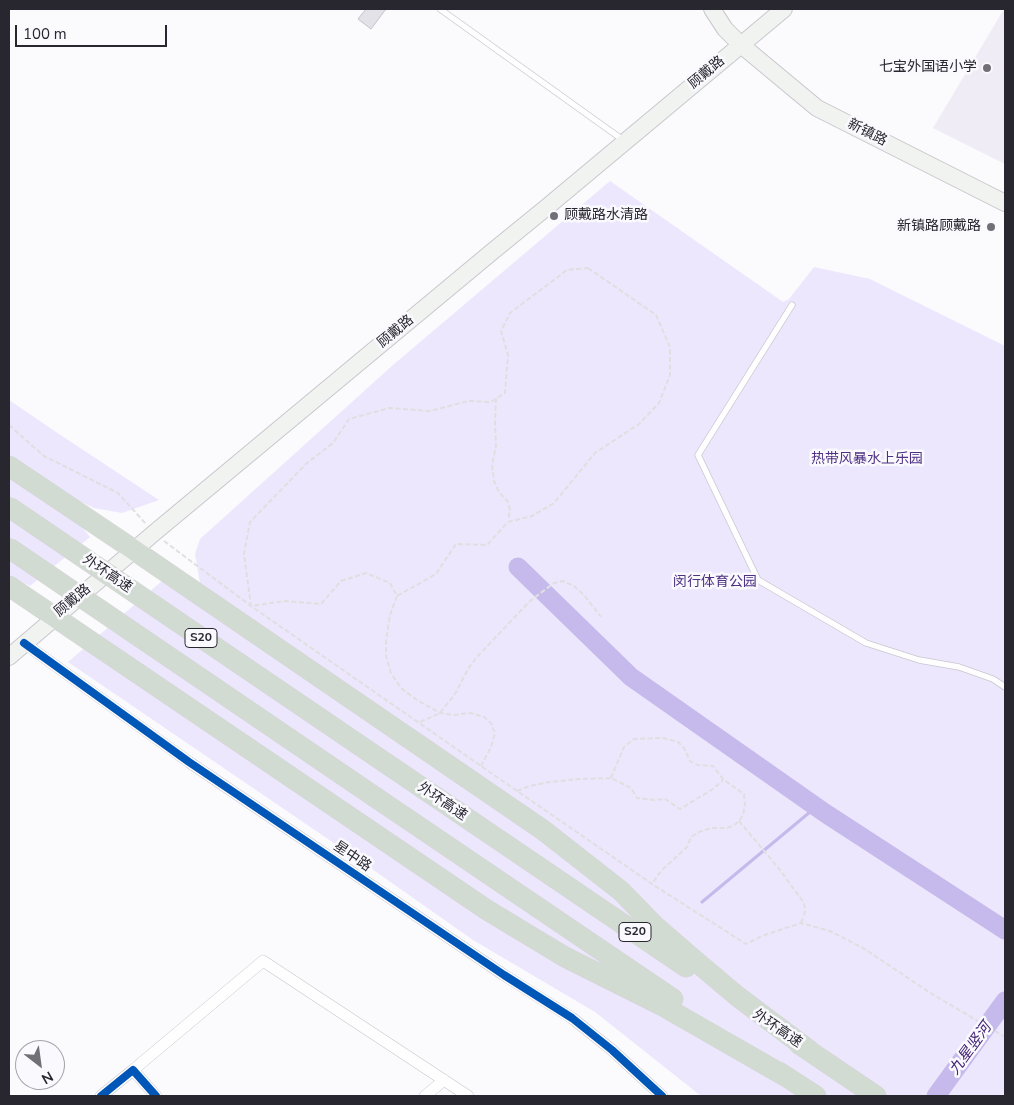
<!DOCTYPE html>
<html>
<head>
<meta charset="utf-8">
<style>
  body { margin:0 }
  #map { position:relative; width:1014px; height:1105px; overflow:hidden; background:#fbfafd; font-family:"Nunito Sans",sans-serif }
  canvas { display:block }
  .frame { position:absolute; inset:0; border:10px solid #28262f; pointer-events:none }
  .north { position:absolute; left:15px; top:1040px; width:50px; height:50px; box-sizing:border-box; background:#faf9fe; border:1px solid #a6a5ab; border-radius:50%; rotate:150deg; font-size:14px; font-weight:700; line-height:20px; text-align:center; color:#28262f }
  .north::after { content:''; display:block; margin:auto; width:18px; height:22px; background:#727077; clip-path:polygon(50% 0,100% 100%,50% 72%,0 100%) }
  .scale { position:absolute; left:15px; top:25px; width:152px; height:22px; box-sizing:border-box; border:2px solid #28262f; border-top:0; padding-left:6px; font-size:15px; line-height:18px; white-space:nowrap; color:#28262f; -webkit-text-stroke:4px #faf9fe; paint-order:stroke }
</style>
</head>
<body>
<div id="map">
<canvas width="1014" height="1105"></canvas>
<div class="frame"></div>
<div class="north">N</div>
<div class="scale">100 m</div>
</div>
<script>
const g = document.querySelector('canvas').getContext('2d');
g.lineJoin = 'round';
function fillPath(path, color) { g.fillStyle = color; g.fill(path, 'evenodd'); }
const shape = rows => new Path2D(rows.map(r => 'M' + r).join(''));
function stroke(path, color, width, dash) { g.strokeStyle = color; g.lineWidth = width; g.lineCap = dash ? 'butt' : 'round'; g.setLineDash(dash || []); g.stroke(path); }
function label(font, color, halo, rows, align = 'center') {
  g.font = font + ' "Nunito Sans","Noto Sans SC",sans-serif'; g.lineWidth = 5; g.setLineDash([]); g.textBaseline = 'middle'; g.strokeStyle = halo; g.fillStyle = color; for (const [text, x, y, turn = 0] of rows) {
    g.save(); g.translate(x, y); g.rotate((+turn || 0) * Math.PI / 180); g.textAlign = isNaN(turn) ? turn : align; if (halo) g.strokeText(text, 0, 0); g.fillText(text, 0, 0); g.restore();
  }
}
const built = shape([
  [1004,9,1005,9,1005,164,933,128]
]);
const green = shape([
  [610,181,783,302,789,299,814,267,870,279,1005,346,1005,1096,701,1096,595,1012,473,940,372,869,68,662,177,568,200,583,195,554,200,539,393,365],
  [9,400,59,434,159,500,122,513,94,508,72,498,9,456],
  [9,478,81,526,90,537,30,586,9,576]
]);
const stream = shape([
  [702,902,816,807]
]);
const river = shape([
  [518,567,631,677,825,813,1005,930],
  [936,1096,1005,1001]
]);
const building = shape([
  [366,9,386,9,371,29,358,19,366,9]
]);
const path = shape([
  [588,268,656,315,670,347,670,375,659,403,639,424,595,453,554,503,532,516,508,522,487,545,456,544,436,574,397,596,390,583,366,573,341,581,321,604,285,601,251,606,244,554,250,522,306,464,333,443,349,419,389,408,430,411,468,401,491,402,505,393,508,355,501,331,510,313,567,270,588,268],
  [496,398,495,423,496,446,492,465,494,481,499,492,508,502,510,510,508,520],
  [9,425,44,456,118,493,146,524],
  [164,541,251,606,481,766,652,884,746,944,762,936,801,923,830,931,863,948,932,994,1005,1037],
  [397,596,390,615,386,641,386,656,391,673,401,688,417,700,440,713,453,715,471,713,484,717,491,723,495,733,491,747,481,766],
  [420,722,440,713,455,694,468,669,476,658,530,601,554,583,563,581,574,586,584,595,601,617],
  [611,778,624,747,634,739,663,738,678,742,684,748,690,761,697,765,713,766,724,780,744,794,745,805,743,815,739,821,733,826,726,828,711,828,699,832,691,837,687,847,661,871,652,884],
  [517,791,530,786,550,782,579,779,611,778,631,788,637,798,655,800,665,799,680,809,713,789,723,780],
  [739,821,780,870,804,903,805,912,801,923]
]);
const lane = shape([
  [440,9,623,140],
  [792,305,698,455,758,580,866,643,919,660,959,667,993,679,1005,687]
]);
const street = shape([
  [24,643,189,762,504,975,572,1018,612,1050,662,1096],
  [133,1070,263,961,468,1096],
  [101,1096,133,1070,156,1096],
  [425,1096,444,1080]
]);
const secondary = shape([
  [712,9,725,29,740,44,817,108,1005,203],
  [9,657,154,533,493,251,547,207,784,9]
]);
const highway = shape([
  [9,466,134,550,543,830,621,891,655,926,692,958,737,996,810,1051],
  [9,586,487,910,565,957,661,1005,790,1079],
  [393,768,686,967],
  [375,797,673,999],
  [799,1044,876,1096],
  [779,1072,816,1096]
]);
const highwayBridge = shape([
  [9,507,393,768],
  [9,548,375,797]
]);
const cycleway = shape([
  [24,643,189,762,504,975,572,1018,612,1050,662,1096],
  [101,1096,133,1070,156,1096]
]);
const markers = [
  [987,68,5,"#727077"],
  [554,216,5,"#727077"],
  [991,227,5,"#727077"]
];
const shields = [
  [201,638,32],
  [635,932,32]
];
const shieldNames = [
  ["S20",201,638],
  ["S20",635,932]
];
const poiNames = [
  ["七宝外国语小学",977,68],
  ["顾戴路水清路",564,216,"left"],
  ["新镇路顾戴路",981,227]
];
const streetNames = [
  ["顾戴路",707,73,-40],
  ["新镇路",867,133,27],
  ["顾戴路",396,332,-40],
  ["外环高速",107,574,34],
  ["顾戴路",73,601,-40],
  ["外环高速",442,802,34],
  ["星中路",352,857,34],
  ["外环高速",777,1029,34]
];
const parkNames = [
  ["热带风暴水上乐园",867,460],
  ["闵行体育公园",715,583]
];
const waterNames = [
  ["九星竖河",971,1049,-54]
];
fillPath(built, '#efecf5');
fillPath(green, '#ede7fe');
stroke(stream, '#c6b9eb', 3);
stroke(river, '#c6b9eb', 19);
fillPath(building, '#e3e2e8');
stroke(building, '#c4c2c9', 1);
stroke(lane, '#c8c7cd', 7);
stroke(street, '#c8c7cd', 12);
stroke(secondary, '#c8c7cd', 18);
stroke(highway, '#d7d6d9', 21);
stroke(path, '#dfdfdf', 2, [5, 2.5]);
stroke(lane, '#fefeff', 5.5);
stroke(street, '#fefeff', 11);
stroke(secondary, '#f1f3f1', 16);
stroke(highway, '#d1dbd2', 20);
stroke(highwayBridge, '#d7d6d9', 21, []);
stroke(highwayBridge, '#d1dbd2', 20);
stroke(cycleway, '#0057b8', 8);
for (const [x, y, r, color] of markers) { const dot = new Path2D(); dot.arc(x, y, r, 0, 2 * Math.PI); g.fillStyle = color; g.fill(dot); stroke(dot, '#faf9fe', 2); }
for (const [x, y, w] of shields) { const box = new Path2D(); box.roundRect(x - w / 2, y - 9.5, w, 19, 4); g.fillStyle = '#faf9fe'; g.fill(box); stroke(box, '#28262f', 1); }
label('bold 12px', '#28262f', null, shieldNames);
label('14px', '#28262f', '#faf9fe', poiNames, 'right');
label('14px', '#28262f', '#faf9fe', streetNames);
label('14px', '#4f3283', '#faf9fe', parkNames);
label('italic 15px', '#412373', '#faf9fe', waterNames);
</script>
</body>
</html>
